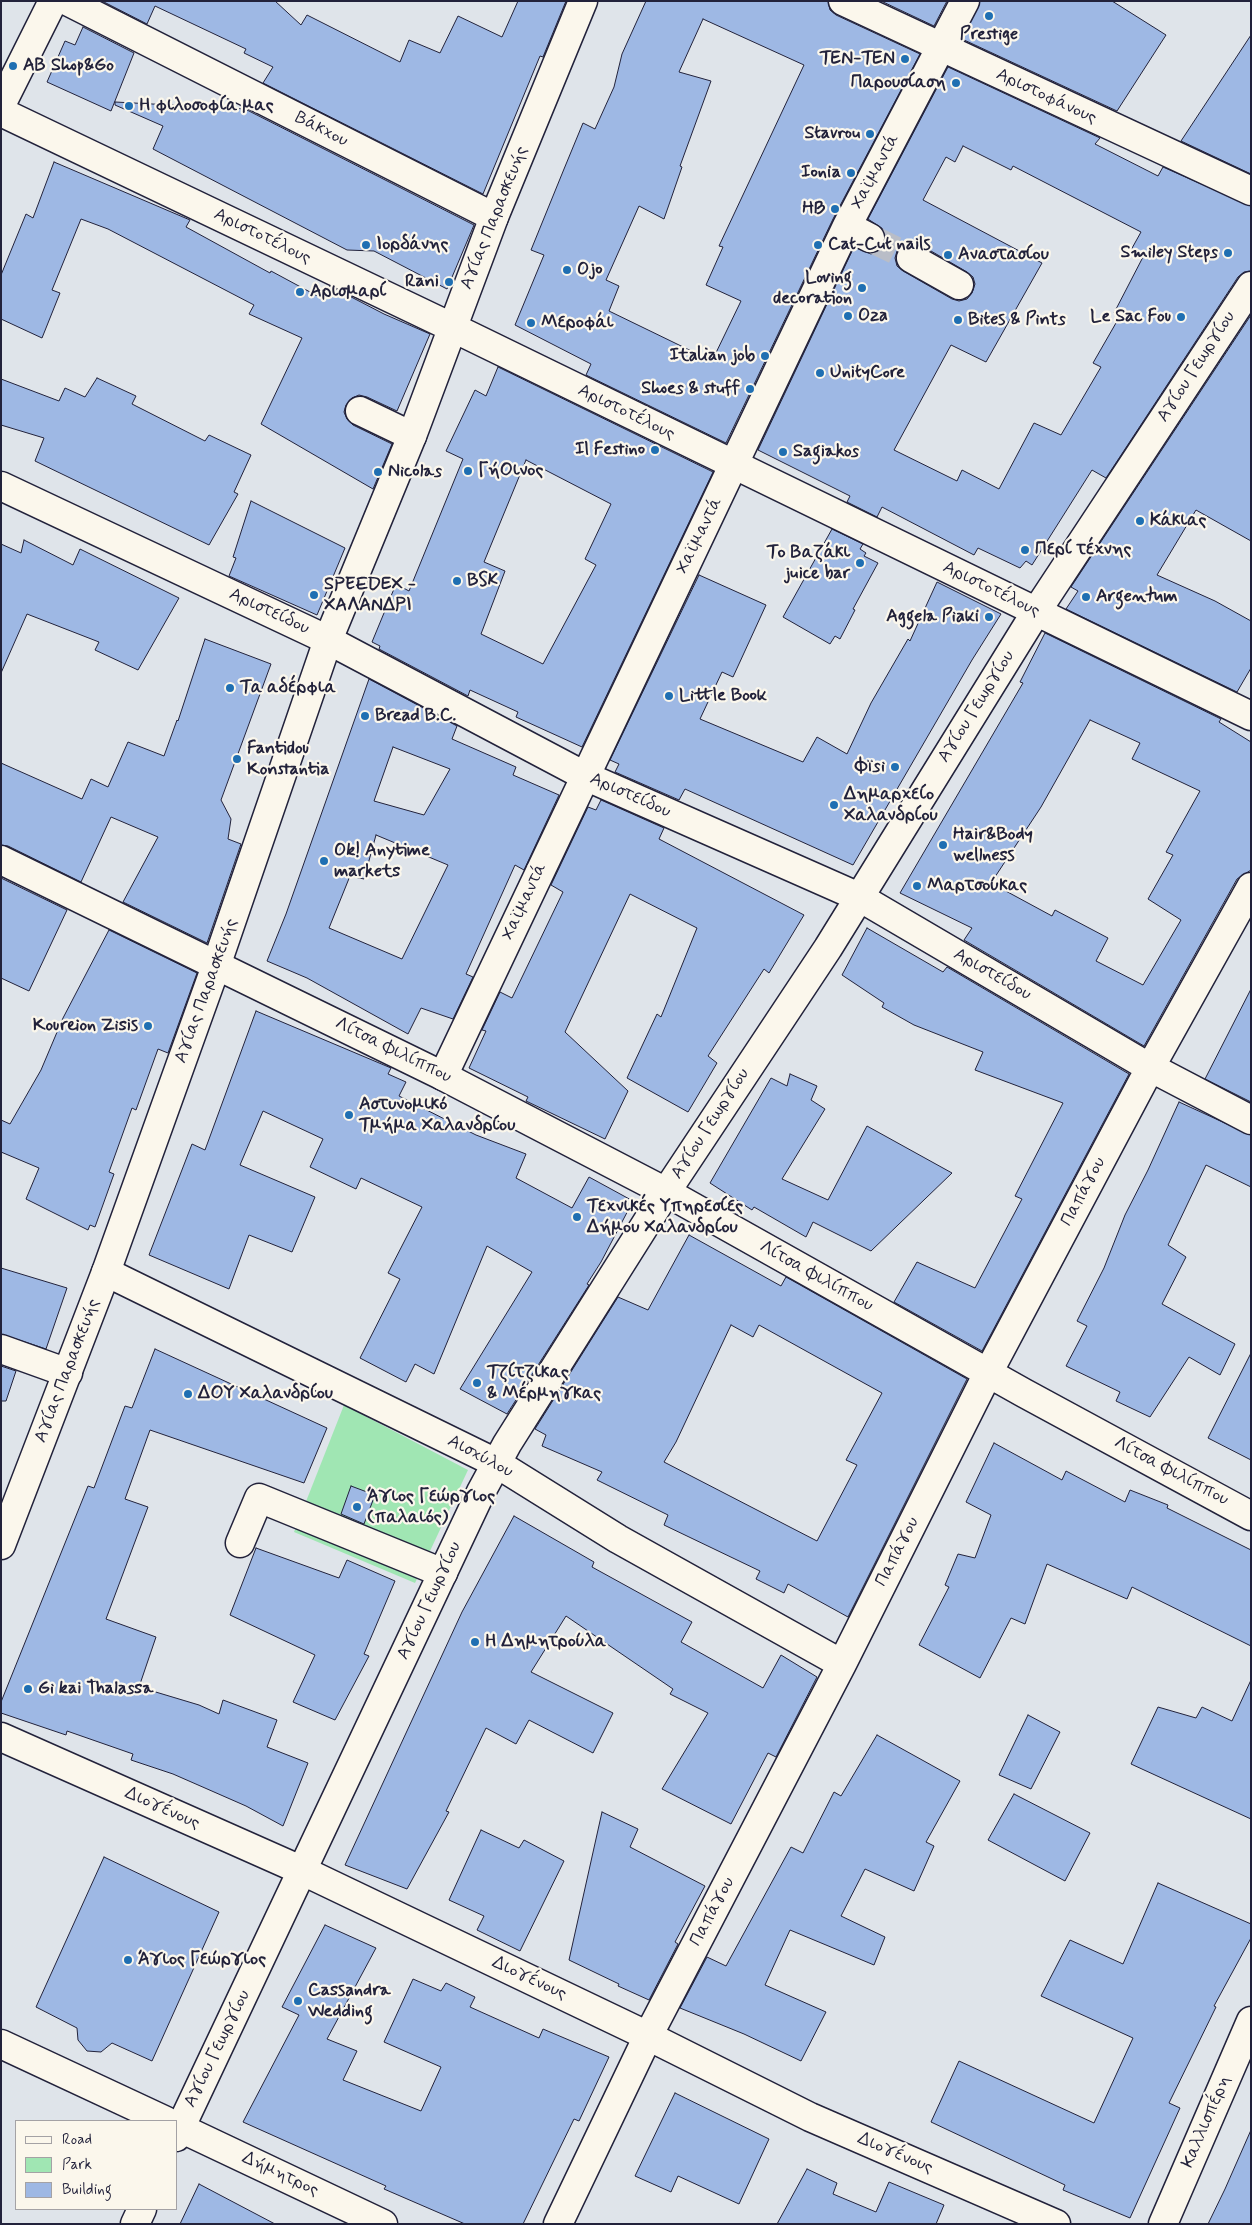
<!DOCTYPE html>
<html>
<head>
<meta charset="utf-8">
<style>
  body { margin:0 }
  #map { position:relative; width:1252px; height:2225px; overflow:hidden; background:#dfe4ea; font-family:Mynerve,sans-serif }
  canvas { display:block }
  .frame { position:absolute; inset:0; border:2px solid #22223b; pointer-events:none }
  .legend { position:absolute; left:15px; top:2120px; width:162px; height:90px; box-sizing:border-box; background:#fbf7ec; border:1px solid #a4a2a5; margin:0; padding:6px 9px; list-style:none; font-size:15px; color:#22223b }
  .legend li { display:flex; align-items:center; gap:10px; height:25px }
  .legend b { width:25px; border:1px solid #a4a2a5 }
</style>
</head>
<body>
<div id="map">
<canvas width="1252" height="2225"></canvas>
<div class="frame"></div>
<ul class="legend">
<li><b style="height:6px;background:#fbf7ec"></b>Road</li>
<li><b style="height:14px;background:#a0e6b3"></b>Park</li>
<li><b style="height:14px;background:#9eb8e4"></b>Building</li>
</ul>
</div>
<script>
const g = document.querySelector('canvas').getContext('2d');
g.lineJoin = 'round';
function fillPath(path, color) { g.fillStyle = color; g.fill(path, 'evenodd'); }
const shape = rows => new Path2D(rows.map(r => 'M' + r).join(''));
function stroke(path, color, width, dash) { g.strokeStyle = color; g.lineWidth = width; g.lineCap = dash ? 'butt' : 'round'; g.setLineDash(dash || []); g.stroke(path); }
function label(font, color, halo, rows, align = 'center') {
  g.font = font + ' Mynerve,sans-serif'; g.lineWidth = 4.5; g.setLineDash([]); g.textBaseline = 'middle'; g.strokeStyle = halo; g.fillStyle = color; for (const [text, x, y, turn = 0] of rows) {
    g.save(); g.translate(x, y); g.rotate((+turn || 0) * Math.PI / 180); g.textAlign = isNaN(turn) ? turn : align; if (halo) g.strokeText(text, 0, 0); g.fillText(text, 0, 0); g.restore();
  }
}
const green = shape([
  [344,1405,468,1470,415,1583,294,1532]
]);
const building = shape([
  [102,1,275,1,301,25,307,15,400,62,409,40,440,53,458,16,502,37,518,1,566,1,543,57,540,56,483,194,263,83,273,67,244,53,246,49,155,6,147,24,102,1],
  [646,1,828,1,830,10,836,15,920,54,833,219,726,443,586,375,591,364,515,325,544,255,531,250,564,169,583,123,595,129,614,87,622,54,646,1],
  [703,19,804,65,719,246,723,247,706,285,741,301,712,361,609,311,619,286,606,280,639,206,664,219,682,167,680,166,711,81,679,72,703,19],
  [881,1,947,1,934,26,881,1],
  [980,1,1112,1,1166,35,1117,111,962,39,980,1],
  [83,27,134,53,111,111,47,82,65,41,75,45,83,27],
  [1251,35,1251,174,1181,141,1251,35],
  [948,67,1100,138,1095,144,1158,176,1163,167,1251,206,1251,271,1244,272,1238,277,1106,478,1092,470,1032,565,1026,561,1020,568,978,548,974,555,882,507,877,517,847,502,850,496,758,450,854,247,871,254,879,251,884,245,886,237,883,229,868,219,948,67],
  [963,146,1011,170,1013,166,1141,232,1131,250,1143,257,1114,313,1120,316,1093,363,1101,367,1061,435,1034,423,999,489,962,470,957,481,894,450,951,345,986,362,1042,263,923,200,946,157,955,162,963,146],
  [911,242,919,244,967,272,973,277,975,284,972,293,967,299,959,301,952,299,903,271,897,266,895,258,897,251,903,244,911,242],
  [115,102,245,109,474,225,447,289,374,251,347,250,153,149,163,126,115,105,115,102],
  [54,162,190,220,186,227,270,273,271,271,323,299,330,286,384,314,430,334,397,411,367,397,359,395,352,398,346,405,344,412,347,419,353,425,392,444,373,489,261,424,302,338,249,314,254,305,108,229,81,219,52,290,60,293,42,338,1,319,1,275,26,214,33,218,54,162],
  [1251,315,1251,541,1196,510,1157,575,1215,601,1251,621,1251,668,1237,692,1066,609,1078,591,1071,587,1251,315],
  [498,367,713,472,582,747,516,717,518,712,470,690,468,696,379,649,380,646,372,642,396,584,409,591,463,459,446,451,475,390,486,396,498,367],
  [526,460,611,504,585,559,596,565,543,664,481,634,505,571,484,562,526,460],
  [97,378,136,396,132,404,205,441,209,435,251,455,234,492,238,494,209,545,35,461,44,438,1,425,1,379,59,401,65,388,85,397,97,378],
  [251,501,345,548,317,615,229,576,236,558,233,557,251,501],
  [832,529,863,544,860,549,866,553,864,556,878,563,853,609,855,610,840,639,835,636,830,644,783,617,832,529],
  [24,540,73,565,80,549,179,598,138,670,95,650,99,642,27,614,1,673,1,544,21,553,24,540],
  [699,575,766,605,733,677,722,672,700,719,803,762,817,737,847,754,871,703,908,639,910,641,937,582,1001,614,972,660,853,865,685,789,679,800,615,772,619,764,610,760,699,575],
  [1045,633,1221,719,1219,722,1251,742,1251,870,1237,879,1144,1046,964,940,972,928,900,893,1023,683,1020,682,1045,633],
  [1090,720,1140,743,1132,759,1200,791,1166,852,1173,855,1148,899,1181,920,1143,985,1096,961,1108,938,1055,910,1052,916,991,883,1041,807,1090,720],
  [205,639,271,664,221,800,231,819,228,839,241,844,207,943,123,902,158,837,111,817,81,882,8,846,1,845,1,763,82,799,91,779,108,787,128,742,164,756,177,720,178,721,205,639],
  [369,679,457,726,452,739,516,767,513,775,559,795,524,870,515,865,466,974,473,977,453,1019,421,1008,408,1034,307,978,267,961,286,914,369,679],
  [393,747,450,769,424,815,374,801,393,747],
  [376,835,448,865,402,959,329,928,350,876,364,879,376,835],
  [601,800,664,828,659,839,804,915,769,973,764,969,708,1056,717,1063,688,1112,627,1078,657,1014,661,1017,697,928,630,894,565,1032,628,1091,605,1139,526,1101,528,1097,469,1068,486,1031,482,1030,500,992,512,998,563,892,551,885,588,807,596,810,601,800],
  [1,878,67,910,29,991,1,978,1,878],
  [867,928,943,972,947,967,1129,1074,982,1351,894,1302,917,1262,975,1288,1022,1199,1015,1196,1063,1103,975,1070,983,1052,914,1025,882,1007,884,1003,842,975,867,928],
  [109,930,197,973,168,1053,158,1049,136,1110,132,1108,109,1172,114,1174,95,1227,90,1225,88,1230,26,1199,39,1168,1,1152,1,1120,10,1124,41,1070,63,1018,109,930],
  [1251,989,1251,1102,1205,1079,1251,989],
  [256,1011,391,1068,388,1074,406,1082,399,1096,476,1135,526,1154,516,1178,572,1208,589,1177,633,1201,601,1262,587,1284,589,1285,507,1414,460,1389,532,1272,487,1246,434,1374,415,1364,406,1382,360,1358,400,1279,388,1273,422,1207,361,1178,356,1189,310,1167,323,1139,263,1111,240,1165,315,1197,292,1252,249,1235,229,1289,149,1255,192,1144,205,1150,256,1011],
  [790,1074,817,1086,811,1100,825,1109,782,1179,828,1200,867,1126,952,1173,871,1251,813,1222,806,1237,754,1207,752,1210,710,1183,771,1078,787,1086,790,1074],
  [1179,1102,1251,1135,1251,1187,1206,1165,1168,1245,1186,1257,1162,1304,1235,1344,1220,1375,1189,1357,1150,1417,1116,1401,1120,1392,1066,1366,1087,1326,1077,1321,1104,1268,1125,1215,1148,1170,1179,1102],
  [689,1235,781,1286,786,1277,967,1379,848,1617,788,1584,784,1593,756,1579,760,1571,664,1525,668,1515,597,1480,602,1472,542,1446,546,1435,535,1429,618,1297,648,1310,689,1235],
  [731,1325,753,1337,759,1325,882,1393,846,1460,857,1465,817,1541,664,1462,676,1442,731,1325],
  [1,1268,67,1288,46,1349,1,1334,1,1268],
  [155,1349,327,1428,304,1483,150,1430,125,1499,148,1507,106,1619,156,1637,139,1687,199,1705,219,1714,223,1700,277,1720,267,1747,308,1763,283,1826,246,1806,173,1774,131,1760,133,1754,67,1731,66,1735,1,1713,1,1702,88,1486,94,1488,125,1406,132,1408,155,1349],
  [1251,1353,1251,1460,1208,1438,1251,1353],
  [1,1366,16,1371,6,1401,1,1401,1,1366],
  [994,1443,1062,1480,1066,1471,1125,1502,1130,1490,1168,1505,1167,1508,1251,1550,1251,1646,1132,1587,1127,1599,1047,1564,1025,1624,1011,1618,980,1678,919,1645,949,1587,945,1585,958,1554,975,1558,991,1515,966,1502,994,1443],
  [351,1486,375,1495,364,1524,341,1514,351,1486],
  [514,1516,594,1562,592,1567,692,1622,681,1642,763,1688,781,1655,817,1677,776,1757,768,1753,731,1824,662,1789,708,1713,670,1694,673,1689,566,1616,531,1672,613,1713,593,1753,529,1720,516,1744,486,1728,446,1811,449,1812,407,1889,345,1865,462,1612,514,1516],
  [256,1548,339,1578,347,1560,395,1581,364,1654,369,1656,335,1720,293,1702,315,1655,230,1615,256,1548],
  [1251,1680,1251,1819,1131,1764,1158,1707,1196,1718,1202,1707,1232,1721,1251,1680],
  [1028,1715,1060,1732,1031,1789,999,1775,1028,1715],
  [877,1735,960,1781,926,1842,934,1846,914,1891,865,1869,841,1916,885,1937,874,1965,790,1930,765,1985,826,2012,801,2061,744,2034,680,2008,707,1957,726,1966,791,1847,803,1853,834,1792,841,1796,877,1735],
  [1014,1794,1090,1833,1065,1881,988,1840,1014,1794],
  [602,1812,638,1829,630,1847,705,1886,675,1942,678,1944,649,2000,618,1986,619,1984,569,1960,602,1812],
  [481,1830,519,1848,524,1840,564,1861,520,1951,477,1930,484,1916,449,1900,481,1830],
  [104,1857,219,1912,152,2061,112,2043,101,2052,87,2051,78,2040,77,2028,36,2007,104,1857],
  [1158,1883,1251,1924,1251,1938,1214,2006,1216,2007,1169,2103,1180,2108,1130,2218,1063,2190,1065,2185,931,2122,959,2061,1094,2123,1133,2038,1041,1996,1070,1940,1123,1964,1158,1883],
  [325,1925,376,1948,327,2039,357,2051,343,2080,421,2111,441,2067,384,2042,413,1979,441,1991,446,1983,475,1997,470,2007,539,2038,543,2029,609,2057,579,2121,574,2119,523,2224,465,2224,384,2189,386,2186,243,2122,299,2015,282,2007,325,1925],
  [675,2093,769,2139,739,2204,678,2176,671,2192,635,2176,675,2093],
  [1251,2130,1251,2224,1208,2224,1225,2189,1251,2130],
  [807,2169,837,2183,833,2194,876,2212,889,2182,944,2205,936,2224,777,2224,807,2169],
  [199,2184,275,2224,180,2224,199,2184]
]);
const pedestrianTunnel = shape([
  [870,238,911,258]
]);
const pedestrian = shape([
  [847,226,870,238],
  [911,258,959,285],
  [443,1076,847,226,965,1],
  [1,1737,303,1871]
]);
const minor = shape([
  [67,1,494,217],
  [843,1,1251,191],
  [1,105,53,1],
  [360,411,412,436],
  [1,486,328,640,585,776,859,897,1142,1063,1251,1120],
  [1,860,443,1076,666,1192,1024,1393,1251,1516],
  [106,1272,496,1463,618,1539,842,1664],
  [1,1349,68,1373],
  [240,1543,259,1498,443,1573],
  [303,1871,648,2036,810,2117,1056,2224],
  [1,2044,166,2121],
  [176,2126,383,2224],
  [558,2224,648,2036,842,1664,988,1373,1150,1068,1251,887],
  [1163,2224,1251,2021]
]);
const tertiary = shape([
  [1,112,468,335,1251,716],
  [1,1545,106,1272,216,966,328,640,412,436,494,217,583,1],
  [176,2137,481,1492,507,1444,666,1192,828,948,1036,612,1251,286],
  [135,2224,142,2209]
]);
const markers = [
  [989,16,5,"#1f6fb2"],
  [905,59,5,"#1f6fb2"],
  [13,66,5,"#1f6fb2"],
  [956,83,5,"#1f6fb2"],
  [129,106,5,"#1f6fb2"],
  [870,134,5,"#1f6fb2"],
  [851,173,5,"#1f6fb2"],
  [835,209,5,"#1f6fb2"],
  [366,245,5,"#1f6fb2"],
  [818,245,5,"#1f6fb2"],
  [1228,253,5,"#1f6fb2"],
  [948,255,5,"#1f6fb2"],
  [567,270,5,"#1f6fb2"],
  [449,282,5,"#1f6fb2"],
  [862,288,5,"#1f6fb2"],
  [300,292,5,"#1f6fb2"],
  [848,316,5,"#1f6fb2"],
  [1181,317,5,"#1f6fb2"],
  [958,320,5,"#1f6fb2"],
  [531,323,5,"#1f6fb2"],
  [765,356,5,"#1f6fb2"],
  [820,373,5,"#1f6fb2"],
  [750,389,5,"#1f6fb2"],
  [655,450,5,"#1f6fb2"],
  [783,452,5,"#1f6fb2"],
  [468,471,5,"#1f6fb2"],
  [378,472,5,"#1f6fb2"],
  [1140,521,5,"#1f6fb2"],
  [1025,550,5,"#1f6fb2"],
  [860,563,5,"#1f6fb2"],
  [457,581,5,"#1f6fb2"],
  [314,595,5,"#1f6fb2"],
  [1086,597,5,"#1f6fb2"],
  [989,617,5,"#1f6fb2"],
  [230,688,5,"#1f6fb2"],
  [669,696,5,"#1f6fb2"],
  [365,716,5,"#1f6fb2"],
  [237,759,5,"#1f6fb2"],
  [895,767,5,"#1f6fb2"],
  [834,805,5,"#1f6fb2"],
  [943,845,5,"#1f6fb2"],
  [324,861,5,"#1f6fb2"],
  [917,886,5,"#1f6fb2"],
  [148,1026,5,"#1f6fb2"],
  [349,1115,5,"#1f6fb2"],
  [577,1217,5,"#1f6fb2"],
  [477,1383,5,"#1f6fb2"],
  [188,1394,5,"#1f6fb2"],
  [357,1507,5,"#1f6fb2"],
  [475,1642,5,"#1f6fb2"],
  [28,1689,5,"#1f6fb2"],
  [128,1960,5,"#1f6fb2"],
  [298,2001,5,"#1f6fb2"]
];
const poiNames = [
  ["Prestige",989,35,"center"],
  ["ΤΕΝ-ΤΕΝ",895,59,"right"],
  ["ΑΒ Shop&Go",23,66],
  ["Παρουσίαση",946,83,"right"],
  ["Η φιλοσοφία μας",139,106],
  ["Stavrou",860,134,"right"],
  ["Ionia",841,173,"right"],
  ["HB",825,209,"right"],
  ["Ιορδάνης",376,245],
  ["Cat-Cut nails",828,245],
  ["Smiley Steps",1218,253,"right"],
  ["Αναστασίου",958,255],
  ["Ojo",577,270],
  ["Loving",852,278,"right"],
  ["decoration",852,299,"right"],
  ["Rani",439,282,"right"],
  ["Αρισμαρί",310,292],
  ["Oza",858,316],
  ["Le Sac Fou",1171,317,"right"],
  ["Bites & Pints",968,320],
  ["Μεροφάι",541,323],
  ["Italian job",755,356,"right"],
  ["UnityCore",830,373],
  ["Shoes & stuff",740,389,"right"],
  ["Il Festino",645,450,"right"],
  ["Sagiakos",793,452],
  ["ΓήΟινος",478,471],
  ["Nicolas",388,472],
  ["Κάκιας",1150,521],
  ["Περί τέχνης",1035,550],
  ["Το Βαζάκι",850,553,"right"],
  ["juice bar",850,574,"right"],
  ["BSK",467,581],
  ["SPEEDEX -",324,585],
  ["ΧΑΛΑΝΔΡΙ",324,606],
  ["Argentum",1096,597],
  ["Aggela Piaki",979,617,"right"],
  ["Τα αδέρφια",240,688],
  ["Little Book",679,696],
  ["Bread B.C.",375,716],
  ["Fantidou",247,749],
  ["Konstantia",247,770],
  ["Φïsi",885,767,"right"],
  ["Δημαρχείο",844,795],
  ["Χαλανδρίου",844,816],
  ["Hair&Body",953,835],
  ["wellness",953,856],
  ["Ok! Anytime",334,851],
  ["markets",334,872],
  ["Μαρτσούκας",927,886],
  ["Koureion Zisis",138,1026,"right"],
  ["Αστυνομικό",359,1105],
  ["Τμήμα Χαλανδρίου",359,1126],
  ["Τεχνικές Υπηρεσίες",587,1207],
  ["Δήμου Χαλανδρίου",587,1228],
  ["Τζίτζικας",487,1373],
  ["& Μέρμηγκας",487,1394],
  ["ΔΟΥ Χαλανδρίου",198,1394],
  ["Άγιος Γεώργιος",367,1497],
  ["(παλαιός)",367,1518],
  ["Η Δημητρούλα",485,1642],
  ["Gi kai Thalassa",38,1689],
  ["Άγιος Γεώργιος",138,1960],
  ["Cassandra",308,1991],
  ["Wedding",308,2012]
];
const streetNames = [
  ["Αριστοφάνους",1046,97,25],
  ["Βάκχου",321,130,27],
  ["Χαϊμαντά",876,172,-62],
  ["Αγίας Παρασκευής",495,218,-68],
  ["Αριστοτέλους",262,237,26],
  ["Αγίου Γεωργίου",1197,367,-57],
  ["Αριστοτέλους",626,413,26],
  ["Χαϊμαντά",700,536,-64],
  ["Αριστοτέλους",991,590,26],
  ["Αριστείδου",269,612,25],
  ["Αγίου Γεωργίου",977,707,-58],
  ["Αριστείδου",630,796,24],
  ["Χαϊμαντά",525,902,-65],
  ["Αριστείδου",992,975,30],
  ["Αγίας Παρασκευής",207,991,-70],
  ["Λίτσα Φιλίππου",393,1051,26],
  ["Αγίου Γεωργίου",711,1124,-57],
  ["Παπάγου",1084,1192,-62],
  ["Λίτσα Φιλίππου",816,1277,29],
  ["Αγίας Παρασκευής",68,1371,-69],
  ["Αισχύλου",480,1457,28],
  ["Λίτσα Φιλίππου",1171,1472,28],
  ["Παπάγου",898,1552,-63],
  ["Αγίου Γεωργίου",430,1601,-65],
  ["Διογένους",162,1809,24],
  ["Παπάγου",713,1912,-62],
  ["Διογένους",529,1979,25],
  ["Αγίου Γεωργίου",218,2049,-64],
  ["Καλλισπέρη",1207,2122,-67],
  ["Διογένους",895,2154,23],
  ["Δήμητρος",280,2175,25]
];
fillPath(green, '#a0e6b3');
fillPath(building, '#9eb8e4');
stroke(building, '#22223b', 1);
stroke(pedestrianTunnel, '#b9bdc7', 28, [28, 14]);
stroke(pedestrian, '#22223b', 31);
stroke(minor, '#22223b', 31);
stroke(tertiary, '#22223b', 31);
stroke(pedestrian, '#fbf7ec', 28);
stroke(minor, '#fbf7ec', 28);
stroke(tertiary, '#fbf7ec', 28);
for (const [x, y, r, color] of markers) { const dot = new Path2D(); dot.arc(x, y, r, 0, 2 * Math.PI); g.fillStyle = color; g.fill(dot); stroke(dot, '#fbf7ec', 2); }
label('bold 18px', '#22223b', '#fbf7ec', poiNames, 'left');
label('18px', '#22223b', '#fbf7ec', streetNames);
</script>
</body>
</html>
